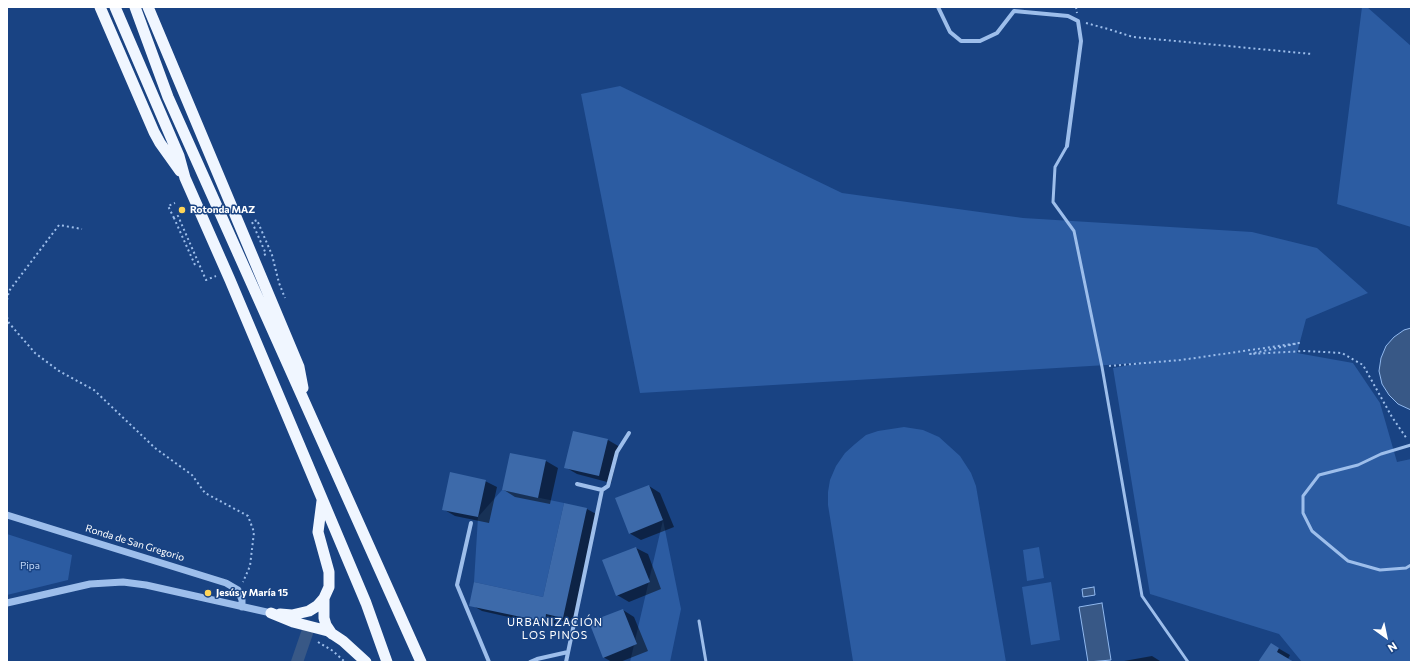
<!DOCTYPE html>
<html>
<head>
<meta charset="utf-8">
<style>
  body { margin:0 }
  #map { position:relative; width:1418px; height:669px; overflow:hidden; background:#194383; font-family:Commissioner,sans-serif }
  canvas { display:block }
  .frame { position:absolute; inset:0; border:8px solid #fff; pointer-events:none }
  .north { position:absolute; left:1366px; top:617px; width:40px; height:40px; -webkit-text-stroke:3px #194383; paint-order:stroke; rotate:147deg; font-size:11px; font-weight:700; line-height:16px; text-align:center; color:#fff }
  .north::after { content:''; display:block; margin:auto; width:14px; height:18px; background:#fff; clip-path:polygon(50% 0,100% 100%,50% 72%,0 100%) }
</style>
</head>
<body>
<div id="map">
<canvas width="1418" height="669"></canvas>
<div class="frame"></div>
<div class="north">N</div>
</div>
<script>
const g = document.querySelector('canvas').getContext('2d');
g.lineJoin = 'round';
function fillPath(path, color) { g.fillStyle = color; g.fill(path, 'evenodd'); }
const shape = rows => new Path2D(rows.map(r => 'M' + r).join(''));
function stroke(path, color, width, dash) { g.strokeStyle = color; g.lineWidth = width; g.lineCap = dash ? 'butt' : 'round'; g.setLineDash(dash || []); g.stroke(path); }
function label(font, color, halo, rows, align = 'center') {
  g.font = font + ' Commissioner,sans-serif'; g.lineWidth = 3; g.setLineDash([]); g.textBaseline = 'middle'; g.strokeStyle = halo; g.fillStyle = color; for (const [text, x, y, turn = 0] of rows) {
    g.save(); g.translate(x, y); g.rotate((+turn || 0) * Math.PI / 180); g.textAlign = isNaN(turn) ? turn : align; if (halo) g.strokeText(text, 0, 0); g.fillText(text, 0, 0); g.restore();
  }
}
const green = shape([
  [1362,7,1367,7,1411,46,1411,227,1337,204],
  [620,86,842,193,1023,218,1252,232,1317,248,1368,293,1306,319,1297,353,1353,363,1380,403,1397,462,1411,459,1411,662,1302,662,1279,634,1150,594,1113,368,1140,363,640,393,581,94],
  [904,427,923,430,939,437,960,456,971,473,976,486,1006,662,853,661,828,505,828,492,830,480,836,466,845,453,855,444,866,435,878,431],
  [502,490,564,503,543,597,474,582,478,517],
  [663,520,681,609,670,662,630,662],
  [7,534,72,555,68,580,7,595],
  [1039,547,1044,578,1027,581,1023,550],
  [1051,582,1060,640,1031,645,1022,587]
]);
const water = shape([
  [1411,328,1411,410,1398,404,1389,395,1382,384,1379,371,1381,358,1386,346,1394,337,1404,330,1411,328],
  [1094,587,1095,595,1083,597,1082,589,1094,587],
  [1102,603,1111,660,1088,662,1079,607,1102,603]
]);
const shadow = shape([
  [574,432,608,440,620,447,611,483,577,474,565,467],
  [546,461,558,468,550,504,515,497,504,490],
  [485,481,497,487,489,523,455,516,443,509],
  [649,486,660,493,674,527,641,540,629,533],
  [587,509,598,515,574,624,558,620,557,628,482,611,470,604,544,598],
  [636,548,648,554,661,589,629,602,617,595],
  [623,610,634,617,648,651,620,662,612,662,603,657],
  [1271,644,1290,655,1288,659,1293,662,1260,662],
  [1152,656,1160,661,1161,662,1125,662,1124,661]
]);
const canal = shape([
  [297,662,307,633]
]);
const building = shape([
  [573,431,608,439,599,476,564,468],
  [510,453,546,460,538,498,502,490],
  [450,472,486,480,478,517,442,510],
  [649,485,663,520,629,534,615,498],
  [564,503,587,508,563,618,546,614,545,622,469,606,474,582,543,597],
  [636,547,650,582,616,596,602,560],
  [623,609,637,644,603,658,589,622],
  [1271,643,1279,648,1277,652,1294,662,1258,662]
]);
const path = shape([
  [1076,7,1077,13],
  [1086,23,1108,29,1133,37,1312,54],
  [174,218,168,206,175,203],
  [264,255,266,254,252,222,257,220,272,255,279,283,285,298],
  [195,265,174,218,178,216,206,280,216,276],
  [7,300,9,291,59,225,82,229],
  [7,317,9,323,35,353,59,371,94,390,155,448,192,475,205,493,248,516,254,532,250,566,243,582],
  [1109,366,1181,360,1299,343,1250,354,1305,351,1342,353,1363,365,1392,417,1407,439],
  [318,642,333,651,345,662]
]);
const service = shape([
  [1067,146,1055,167,1053,202,1074,231,1102,367,1142,596,1188,662],
  [1411,445,1381,454,1358,465,1319,475,1303,496,1303,513,1312,531,1348,561,1380,570,1406,568,1411,565],
  [699,621,706,662]
]);
const minor = shape([
  [938,7,950,32,961,41,980,41,997,33,1014,11,1068,16,1078,21,1081,41,1067,146],
  [602,490,608,486,617,452,629,433],
  [471,523,457,585,489,662],
  [530,662,537,659,568,652],
  [566,662,602,490,577,484]
]);
const tertiary = shape([
  [7,515,226,583,238,590,242,600,242,607],
  [7,603,90,584,123,582,146,585,271,613]
]);
const trunk = shape([
  [100,7,154,132,160,143,180,171],
  [115,7,179,156,185,178,230,280,366,603,387,662],
  [135,7,168,97,421,662],
  [148,7,299,367,303,388],
  [322,501,318,532,329,572,329,587,324,598,324,618,326,625,332,634],
  [271,613,293,622,328,631,343,641,366,662],
  [280,614,292,615,309,611,317,606,324,598]
]);
const markers = [
  [182,210,4,"#ffd558"],
  [208,593,4,"#ffd558"]
];
const poiNames = [
  ["Rotonda MAZ",190,210],
  ["Jesús y María 15",216,593]
];
const streetNames = [
  ["Ronda de San Gregorio",135,543,17]
];
const parkNames = [
  ["Pipa",30,566]
];
const neighbourhoodNames = [
  ["URBANIZACIÓN",555,622],
  ["LOS PINOS",555,635]
];
fillPath(green, '#2c5ca2');
fillPath(water, '#385886');
stroke(water, '#90b8ee', 1);
fillPath(shadow, '#0007');
stroke(canal, '#385886', 12);
fillPath(building, '#3d6aaa');
stroke(path, '#9dbeeb', 2, [2, 3]);
stroke(service, '#9dbeeb', 3);
stroke(minor, '#9dbeeb', 4);
stroke(tertiary, '#9dbeeb', 7);
stroke(trunk, '#f0f6ff', 11);
for (const [x, y, r, color] of markers) { const dot = new Path2D(); dot.arc(x, y, r, 0, 2 * Math.PI); g.fillStyle = color; g.fill(dot); stroke(dot, '#194383', 1.5); }
label('bold 10px', '#fff', '#194383', poiNames, 'left');
label('10px', '#fff', '#194383', streetNames);
label('10px', '#c2d9f9', '#194383', parkNames);
g.letterSpacing = '1px';
label('11px', '#fff', '#194383', neighbourhoodNames);
g.letterSpacing = '0px';
</script>
</body>
</html>
